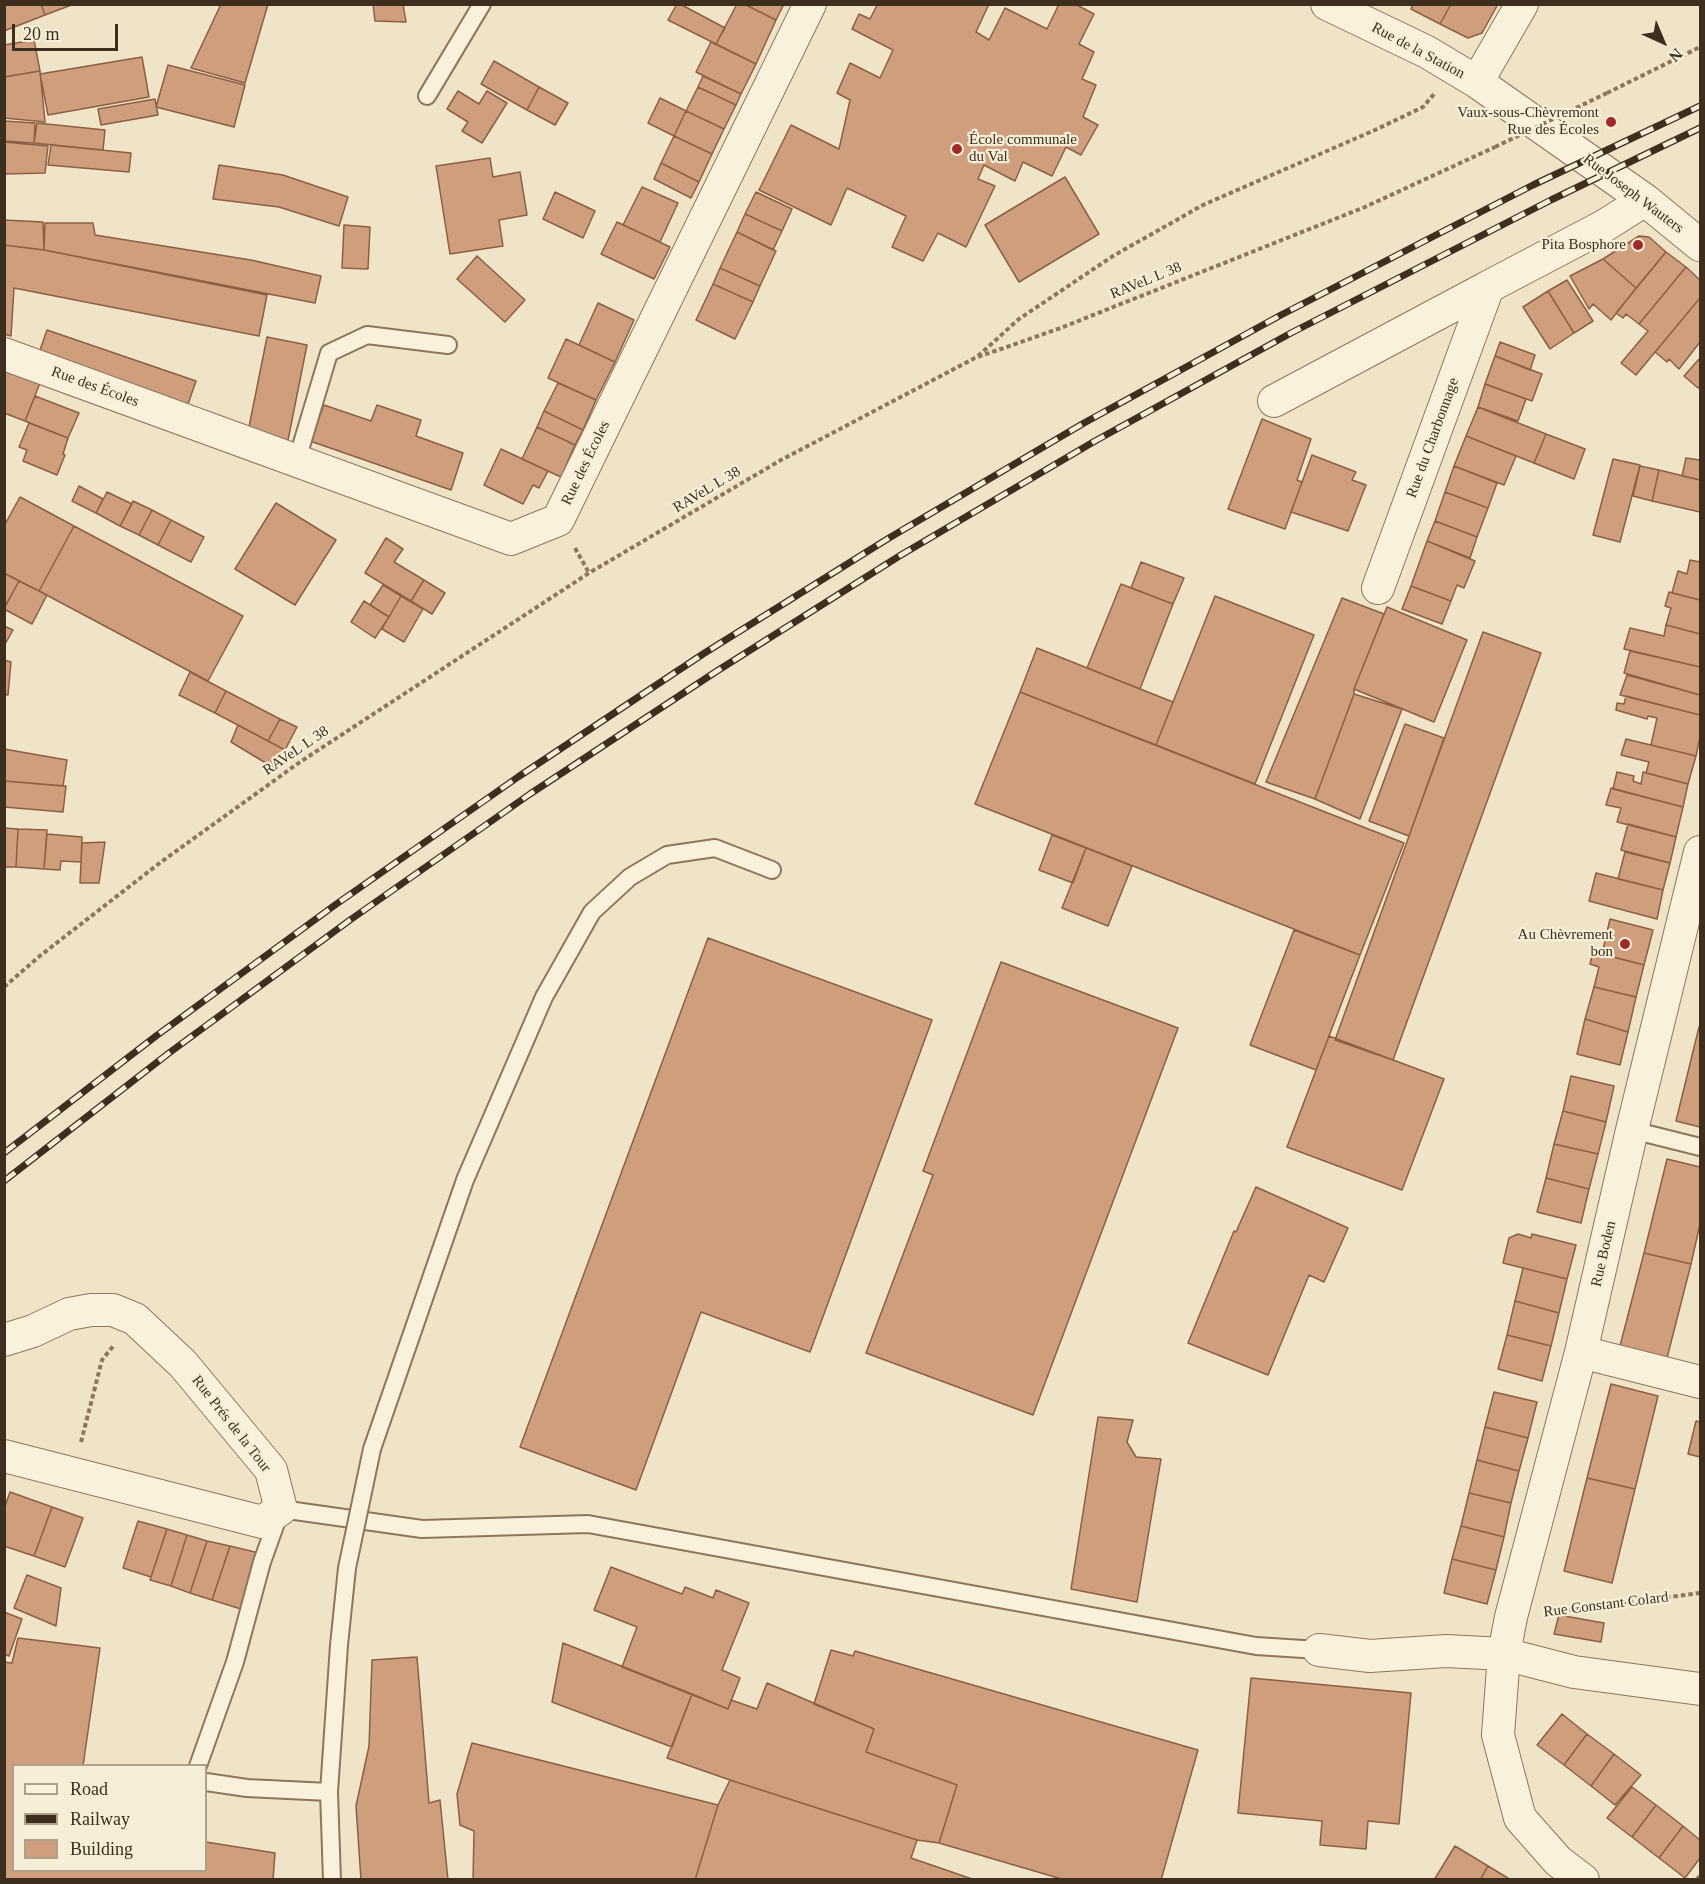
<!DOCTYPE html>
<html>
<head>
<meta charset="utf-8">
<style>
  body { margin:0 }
  #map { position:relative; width:1705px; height:1884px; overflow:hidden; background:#f0e4c8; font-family:Georgia,serif }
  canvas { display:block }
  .frame { position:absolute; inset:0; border:6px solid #3d2e20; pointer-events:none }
  .legend { position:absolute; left:12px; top:1764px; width:195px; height:108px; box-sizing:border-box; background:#f7eed8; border:2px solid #ada18e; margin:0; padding:8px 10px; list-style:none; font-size:18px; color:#3d2e20 }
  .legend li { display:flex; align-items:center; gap:12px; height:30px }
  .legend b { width:30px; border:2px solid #ada18e }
  .north { position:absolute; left:1633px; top:12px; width:60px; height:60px; -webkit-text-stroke:4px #f7eed8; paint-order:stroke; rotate:136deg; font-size:16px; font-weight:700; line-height:24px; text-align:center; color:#3d2e20 }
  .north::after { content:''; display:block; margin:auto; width:21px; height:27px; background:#3d2e20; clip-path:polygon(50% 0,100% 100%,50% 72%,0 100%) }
  .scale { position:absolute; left:12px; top:24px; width:106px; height:27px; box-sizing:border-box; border:3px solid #3d2e20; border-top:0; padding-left:8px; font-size:18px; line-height:21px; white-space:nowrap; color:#3d2e20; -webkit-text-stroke:4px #f7eed8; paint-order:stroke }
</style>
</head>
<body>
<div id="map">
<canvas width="1705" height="1884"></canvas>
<div class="frame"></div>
<ul class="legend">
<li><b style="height:8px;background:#faf1dc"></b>Road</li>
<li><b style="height:8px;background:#3d2e20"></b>Railway</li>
<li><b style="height:16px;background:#cf9f7d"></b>Building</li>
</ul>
<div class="north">N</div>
<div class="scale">20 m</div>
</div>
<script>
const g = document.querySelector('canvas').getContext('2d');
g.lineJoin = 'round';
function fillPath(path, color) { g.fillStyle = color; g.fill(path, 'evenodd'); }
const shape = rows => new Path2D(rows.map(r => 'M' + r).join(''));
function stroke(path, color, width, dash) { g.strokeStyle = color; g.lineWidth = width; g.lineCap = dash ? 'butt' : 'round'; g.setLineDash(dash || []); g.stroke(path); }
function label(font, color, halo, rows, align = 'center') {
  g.font = font + ' Georgia,serif'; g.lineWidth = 4.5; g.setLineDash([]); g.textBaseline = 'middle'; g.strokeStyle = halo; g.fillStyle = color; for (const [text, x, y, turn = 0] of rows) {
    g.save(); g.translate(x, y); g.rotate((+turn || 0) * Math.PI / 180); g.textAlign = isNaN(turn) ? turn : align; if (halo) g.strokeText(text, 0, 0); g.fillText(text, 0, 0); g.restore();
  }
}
const building = shape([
  [4,4,41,4,45,15,4,31,4,4],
  [41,4,74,4,45,15,41,4],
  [221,4,268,4,245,83,191,68,221,4],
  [373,4,403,4,406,22,375,21,373,4],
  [677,4,680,4,725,28,716,44,668,20,677,4],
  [737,4,744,4,776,20,756,64,716,44,737,4],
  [744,4,784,4,776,20,744,4],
  [876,4,989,4,976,32,989,40,1005,8,1047,29,1059,4,1075,4,1094,14,1079,44,1094,52,1082,79,1096,85,1083,117,1098,125,1081,155,1066,147,1052,176,1023,162,1015,181,984,165,978,179,995,186,966,247,938,233,923,261,892,247,906,216,847,188,831,225,759,190,791,125,839,149,850,100,837,93,850,63,880,78,893,50,852,29,859,14,870,19,877,5,876,4],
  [1413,4,1451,4,1440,24,1411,9,1413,4],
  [1451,4,1498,4,1482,33,1468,38,1440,24,1451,4],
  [34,40,40,71,4,77,4,45,34,40],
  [711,42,756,64,741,94,696,72,711,42],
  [142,57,149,97,48,115,40,74,142,57],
  [494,61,539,87,527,110,481,84,494,61],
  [168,65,245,85,234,127,156,107,168,65],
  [40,71,45,122,4,118,4,77,40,71],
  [703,76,741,94,736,105,698,87,703,76],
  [539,87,568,103,555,125,527,110,539,87],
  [698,87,736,105,724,129,686,111,698,87],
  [458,91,479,104,487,91,507,103,482,143,462,131,468,122,447,109,458,91],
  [660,98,686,111,674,136,648,123,660,98],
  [155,99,158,115,101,125,98,109,155,99],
  [686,111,724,129,712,154,674,136,686,111],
  [4,121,35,123,34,143,4,141,4,121],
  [37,123,105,130,103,150,34,143,37,123],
  [674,136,712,154,699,182,661,163,674,136],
  [4,142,48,146,45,173,4,174,4,142],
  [51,145,131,153,129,172,48,165,51,145],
  [490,158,493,177,520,172,527,215,499,220,503,246,450,254,436,166,490,158],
  [661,163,699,182,691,198,654,179,661,163],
  [219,165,283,175,348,197,339,226,279,207,213,199,219,165],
  [1065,177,1099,234,1019,282,985,225,1065,177],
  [642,187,678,203,660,242,623,225,642,187],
  [555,192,595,211,583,238,543,219,555,192],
  [756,192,792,209,782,231,745,214,756,192],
  [745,214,782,231,773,250,737,232,745,214],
  [4,220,43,222,44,250,4,245,4,220],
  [617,222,670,247,654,279,601,254,617,222],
  [45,223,93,223,95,235,251,260,321,276,315,303,44,250,45,223],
  [344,225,370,227,368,269,342,268,344,225],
  [737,232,776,251,760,286,720,268,737,232],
  [1639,236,1649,237,1666,252,1636,288,1603,259,1639,236],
  [4,245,44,250,267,295,259,336,14,288,11,336,4,334,4,245],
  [1666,252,1686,267,1639,324,1626,314,1623,318,1616,313,1666,252],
  [477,256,525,300,505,322,457,279,477,256],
  [1603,259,1636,288,1611,320,1593,304,1589,309,1570,276,1603,259],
  [1686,267,1700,280,1700,298,1636,375,1621,363,1648,331,1639,324,1686,267],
  [720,268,760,286,753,302,713,284,720,268],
  [1567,280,1593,321,1574,333,1548,291,1567,280],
  [713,284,753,302,735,339,696,320,713,284],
  [1548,291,1574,333,1550,349,1523,307,1548,291],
  [1700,298,1700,342,1679,369,1669,359,1667,362,1655,352,1700,298],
  [598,303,634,320,615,362,579,345,598,303],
  [47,330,196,381,188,404,39,353,47,330],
  [267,337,307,345,287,445,247,437,267,337],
  [566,339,615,362,596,400,548,378,566,339],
  [1500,342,1535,355,1530,370,1495,356,1500,342],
  [1495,356,1542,374,1532,401,1485,384,1495,356],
  [1700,358,1700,386,1698,388,1684,376,1700,358],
  [4,371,40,383,25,421,4,413,4,371],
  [558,383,596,400,583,430,544,411,558,383],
  [1485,384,1526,399,1518,421,1478,407,1485,384],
  [35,396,79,413,68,438,25,421,35,396],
  [324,405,371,421,377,405,421,420,416,436,463,453,451,490,310,441,324,405],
  [1478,407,1546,434,1534,463,1466,436,1478,407],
  [544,411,583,430,575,445,537,427,544,411],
  [1262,419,1311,439,1297,480,1302,482,1285,529,1228,509,1262,419],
  [29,423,68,438,63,454,65,455,57,475,23,461,27,450,19,447,29,423],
  [537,427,575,445,561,477,522,459,537,427],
  [1546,434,1585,449,1574,479,1534,463,1546,434],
  [1466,436,1516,456,1504,485,1454,466,1466,436],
  [501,449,548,471,539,488,533,485,523,504,484,485,501,449],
  [1312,455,1356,472,1352,480,1366,485,1348,531,1291,512,1312,455],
  [1686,458,1700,460,1700,480,1682,476,1686,458],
  [1613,459,1640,465,1620,542,1593,535,1613,459],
  [1454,466,1497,483,1488,508,1445,492,1454,466],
  [1640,466,1659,470,1652,501,1633,496,1640,466],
  [1659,470,1700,480,1700,512,1652,501,1659,470],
  [79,486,103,499,96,513,72,501,79,486],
  [107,492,132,504,120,526,96,513,107,492],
  [1445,492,1488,508,1477,537,1435,521,1445,492],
  [20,497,74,526,39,591,4,573,4,526,20,497],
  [133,501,152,510,139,535,120,526,133,501],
  [276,503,336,540,295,605,235,569,276,503],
  [152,510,171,520,158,545,139,535,152,510],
  [171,520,204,537,191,562,158,545,171,520],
  [1435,521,1477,537,1470,558,1427,541,1435,521],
  [74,526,243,616,208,681,39,591,74,526],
  [386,538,403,549,394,562,424,580,411,601,365,573,386,538],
  [1427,541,1475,561,1464,588,1457,585,1451,601,1411,586,1427,541],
  [1690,560,1700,562,1700,600,1672,593,1678,571,1687,574,1690,560],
  [1141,562,1184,578,1173,604,1131,588,1141,562],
  [4,573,19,581,4,608,4,573],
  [424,580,445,593,432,614,411,601,424,580],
  [19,581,47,595,32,624,4,609,19,581],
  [1121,584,1173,604,1140,689,1087,668,1121,584],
  [383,585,401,596,389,617,370,605,383,585],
  [1411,586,1451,601,1442,624,1402,609,1411,586],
  [1669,592,1700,600,1700,634,1666,625,1671,608,1665,606,1669,592],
  [401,596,423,609,404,642,382,629,401,596],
  [1215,596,1314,635,1255,784,1156,745,1215,596],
  [1342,598,1384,614,1354,689,1354,694,1315,799,1266,782,1342,598],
  [364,601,389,617,375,638,351,622,364,601],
  [1387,607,1467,640,1434,722,1354,689,1387,607],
  [1666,625,1700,634,1700,667,1624,649,1630,628,1664,636,1666,625],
  [4,626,13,630,4,646,4,626],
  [1483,632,1541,653,1393,1060,1335,1040,1483,632],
  [1037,648,1173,702,1156,745,1020,692,1037,648],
  [1630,651,1700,667,1700,695,1624,673,1630,651],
  [4,660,11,662,8,695,4,695,4,660],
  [190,672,226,691,215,713,179,695,190,672],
  [1627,675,1700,695,1700,715,1620,695,1627,675],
  [226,691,280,719,268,741,215,713,226,691],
  [1020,692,1404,843,1360,955,975,804,1020,692],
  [1354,694,1402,709,1360,819,1315,799,1354,694],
  [1626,696,1700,715,1700,737,1696,756,1651,745,1657,718,1648,716,1647,719,1616,710,1617,703,1624,704,1626,696],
  [280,719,297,727,285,750,268,741,280,719],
  [1405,724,1444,738,1409,836,1369,821,1405,724],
  [238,725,285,750,274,768,231,742,238,725],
  [1626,739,1696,756,1688,784,1646,773,1649,762,1621,755,1626,739],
  [4,749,67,760,63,786,4,781,4,749],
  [1617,772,1634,776,1633,781,1641,784,1643,772,1688,784,1683,807,1613,789,1617,772],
  [4,781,66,786,63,812,4,807,4,781],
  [1611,788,1683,807,1676,837,1617,822,1621,808,1606,805,1611,788],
  [1628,824,1676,837,1670,863,1621,850,1628,824],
  [4,828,18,829,16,867,4,867,4,828],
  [18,829,47,830,44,869,16,867,18,829],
  [47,834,82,837,81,862,61,861,60,870,44,869,47,834],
  [1052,835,1086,848,1073,883,1039,870,1052,835],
  [105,842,99,883,80,883,82,843,105,842],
  [1086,848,1132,866,1108,926,1062,908,1086,848],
  [1625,852,1670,863,1663,890,1618,879,1625,852],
  [1596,873,1663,890,1657,919,1589,901,1596,873],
  [1610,919,1653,930,1644,965,1602,954,1610,919],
  [1294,930,1360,955,1316,1070,1250,1045,1294,930],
  [708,938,932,1020,810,1352,701,1312,636,1490,520,1447,708,938],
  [1593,952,1644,965,1636,997,1594,987,1599,967,1590,964,1593,952],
  [1001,962,1178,1028,1033,1415,866,1353,933,1175,923,1171,1001,962],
  [1594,987,1636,997,1628,1032,1585,1019,1594,987],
  [1585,1019,1628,1032,1620,1065,1577,1054,1585,1019],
  [1699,1027,1700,1027,1700,1127,1676,1121,1699,1027],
  [1329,1036,1444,1079,1402,1190,1287,1147,1329,1036],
  [1571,1076,1614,1086,1606,1122,1563,1111,1571,1076],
  [1563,1111,1606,1122,1598,1154,1554,1144,1563,1111],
  [1554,1144,1598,1154,1589,1189,1546,1178,1554,1144],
  [1667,1159,1700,1167,1700,1224,1691,1264,1644,1253,1667,1159],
  [1546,1178,1589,1189,1581,1223,1537,1212,1546,1178],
  [1256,1187,1348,1228,1324,1282,1309,1275,1268,1375,1188,1343,1234,1231,1236,1232,1256,1187],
  [1518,1234,1531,1238,1532,1234,1576,1245,1567,1279,1503,1263,1509,1238,1518,1234],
  [1644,1253,1691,1264,1667,1358,1620,1346,1644,1253],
  [1523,1268,1567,1279,1559,1313,1515,1301,1523,1268],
  [1515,1301,1559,1313,1551,1346,1507,1335,1515,1301],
  [1507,1335,1551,1346,1542,1381,1498,1369,1507,1335],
  [1611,1384,1658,1396,1635,1489,1587,1478,1611,1384],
  [1494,1392,1537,1402,1528,1438,1485,1427,1494,1392],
  [1098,1417,1133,1420,1127,1442,1136,1457,1161,1459,1137,1602,1071,1589,1098,1417],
  [1696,1421,1700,1422,1700,1457,1688,1454,1696,1421],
  [1485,1427,1528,1438,1519,1471,1477,1460,1485,1427],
  [1477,1460,1519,1471,1511,1503,1469,1493,1477,1460],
  [1587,1478,1635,1489,1612,1583,1564,1571,1587,1478],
  [10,1492,52,1507,34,1556,4,1546,4,1509,10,1492],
  [1469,1493,1511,1503,1504,1537,1461,1526,1469,1493],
  [52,1507,83,1518,65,1567,34,1556,52,1507],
  [138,1521,167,1529,151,1577,123,1568,138,1521],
  [1461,1526,1504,1537,1496,1570,1452,1559,1461,1526],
  [167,1529,187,1535,171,1586,150,1580,167,1529],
  [187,1535,207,1541,190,1593,171,1586,187,1535],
  [207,1541,230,1546,212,1600,190,1593,207,1541],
  [230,1546,259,1553,241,1609,212,1600,230,1546],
  [1452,1559,1496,1570,1487,1604,1444,1593,1452,1559],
  [611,1567,682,1594,685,1587,713,1598,716,1590,749,1603,722,1670,740,1678,728,1709,622,1667,637,1627,594,1610,611,1567],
  [27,1575,61,1588,56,1626,14,1608,27,1575],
  [4,1612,22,1619,9,1656,4,1654,4,1612],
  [1559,1615,1604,1623,1601,1642,1554,1634,1559,1615],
  [18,1638,100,1648,83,1766,14,1766,14,1870,206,1870,206,1842,275,1853,273,1880,4,1880,4,1662,12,1663,18,1638],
  [563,1643,692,1694,672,1747,552,1702,563,1643],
  [831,1650,853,1656,855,1651,1198,1750,1161,1880,1065,1880,939,1843,957,1785,866,1752,874,1729,814,1704,831,1650],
  [417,1657,429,1803,440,1800,448,1880,361,1880,356,1806,369,1746,372,1660,417,1657],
  [1251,1678,1411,1693,1399,1824,1368,1821,1366,1849,1320,1845,1322,1821,1238,1813,1251,1678],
  [767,1683,874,1729,866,1752,957,1785,939,1843,917,1840,730,1780,667,1758,692,1694,728,1709,731,1700,757,1709,767,1683],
  [1562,1714,1587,1734,1564,1765,1537,1745,1562,1714],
  [1587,1734,1614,1754,1591,1786,1564,1765,1587,1734],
  [472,1743,718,1805,695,1880,473,1880,474,1831,460,1825,457,1794,472,1743],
  [1614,1754,1641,1775,1615,1805,1591,1786,1614,1754],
  [730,1780,917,1840,911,1858,975,1880,695,1880,718,1805,730,1780],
  [1632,1787,1656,1805,1632,1837,1607,1818,1632,1787],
  [1656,1805,1683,1826,1659,1858,1632,1837,1656,1805],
  [1683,1826,1700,1840,1700,1858,1685,1878,1659,1858,1683,1826],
  [1455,1846,1488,1866,1480,1880,1434,1880,1455,1846],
  [1488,1866,1511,1880,1480,1880,1488,1866]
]);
const path = shape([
  [1607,93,1700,47],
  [978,356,1019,319,1113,256,1203,205,1375,130,1423,107,1434,94],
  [575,548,589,573],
  [4,987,41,955,161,862,300,762,589,573,781,460,975,358,1058,329,1365,207,1495,147],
  [81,1442,102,1360,114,1345],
  [1547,1613,1700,1593],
  [1697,1880,1700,1875]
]);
const lane = shape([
  [427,96,482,4],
  [297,460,329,353,367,335,448,345],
  [1632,1130,1700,1147],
  [372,1449,465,1180,544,997,592,912,630,877,667,855,715,848,772,870],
  [198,1766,235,1662,262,1562,281,1509,422,1529,588,1524,1256,1646,1319,1650],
  [206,1782,247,1788,329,1792],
  [332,1880,329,1792,339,1645,347,1568]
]);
const street = shape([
  [1327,4,1427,52,1477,82,1645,200,1700,245],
  [1477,82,1522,4],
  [4,354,511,539,558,520,810,4],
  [1274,401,1488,287],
  [1378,588,1488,287,1604,226,1645,200],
  [4,1340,33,1331,69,1314,91,1310,113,1310,135,1319,183,1364,271,1470,281,1509,262,1522,4,1456],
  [1581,1352,1700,1382],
  [1319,1650,1370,1656,1446,1651,1504,1654,1574,1672,1700,1689],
  [1583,1880,1558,1861,1520,1818,1498,1735,1504,1654,1511,1617,1581,1352,1632,1130,1700,852]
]);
const rail = shape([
  [4,1153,156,1036,335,905,518,777,703,654,889,538,1084,423,1281,315,1533,185,1700,106],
  [4,1181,169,1053,350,920,530,794,717,671,901,555,1095,441,1291,333,1551,200,1700,128]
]);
const pathBridge = shape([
  [1495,147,1607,93]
]);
const laneBridge = shape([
  [347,1568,372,1449]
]);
const markers = [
  [1611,122,6,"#9e2a2b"],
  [957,149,6,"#9e2a2b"],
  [1638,245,6,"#9e2a2b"],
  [1625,944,6,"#9e2a2b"]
];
const streetNames = [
  ["Rue de la Station",1418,51,28],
  ["Rue Joseph Wauters",1633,194,37],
  ["RAVeL L 38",1146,281,-22],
  ["Rue des Écoles",95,387,20],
  ["Rue du Charbonnage",1433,438,-70],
  ["Rue des Écoles",586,463,-64],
  ["RAVeL L 38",707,490,-31],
  ["RAVeL L 38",296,751,-34],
  ["Rue Boden",1604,1254,-77],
  ["Rue Prés de la Tour",231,1424,52],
  ["Rue Constant Colard",1606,1605,-7]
];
const poiNames = [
  ["Vaux-sous-Chèvremont",1599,113],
  ["Rue des Écoles",1599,130],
  ["École communale",969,140,"left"],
  ["du Val",969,157,"left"],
  ["Pita Bosphore",1626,245],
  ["Au Chèvrement",1613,935],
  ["bon",1613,952]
];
fillPath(building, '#cf9f7d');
stroke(building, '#8d5f41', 1.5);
stroke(lane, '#8d765c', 20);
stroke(street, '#8d765c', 34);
stroke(path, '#8d765c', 4, [4.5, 3]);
stroke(lane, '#faf1dc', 16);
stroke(street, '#faf1dc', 32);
stroke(rail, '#3d2e20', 7);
stroke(rail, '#f7eed8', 4.5, [14]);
stroke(laneBridge, '#8d765c', 20, []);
stroke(pathBridge, '#8d765c', 4, [4.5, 3]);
stroke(laneBridge, '#faf1dc', 16);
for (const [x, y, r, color] of markers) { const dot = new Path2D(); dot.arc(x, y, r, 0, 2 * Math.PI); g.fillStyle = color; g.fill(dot); stroke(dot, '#f7eed8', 2); }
label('15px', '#3d2e20', '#f7eed8', streetNames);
label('15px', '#3d2e20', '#f7eed8', poiNames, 'right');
</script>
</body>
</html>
